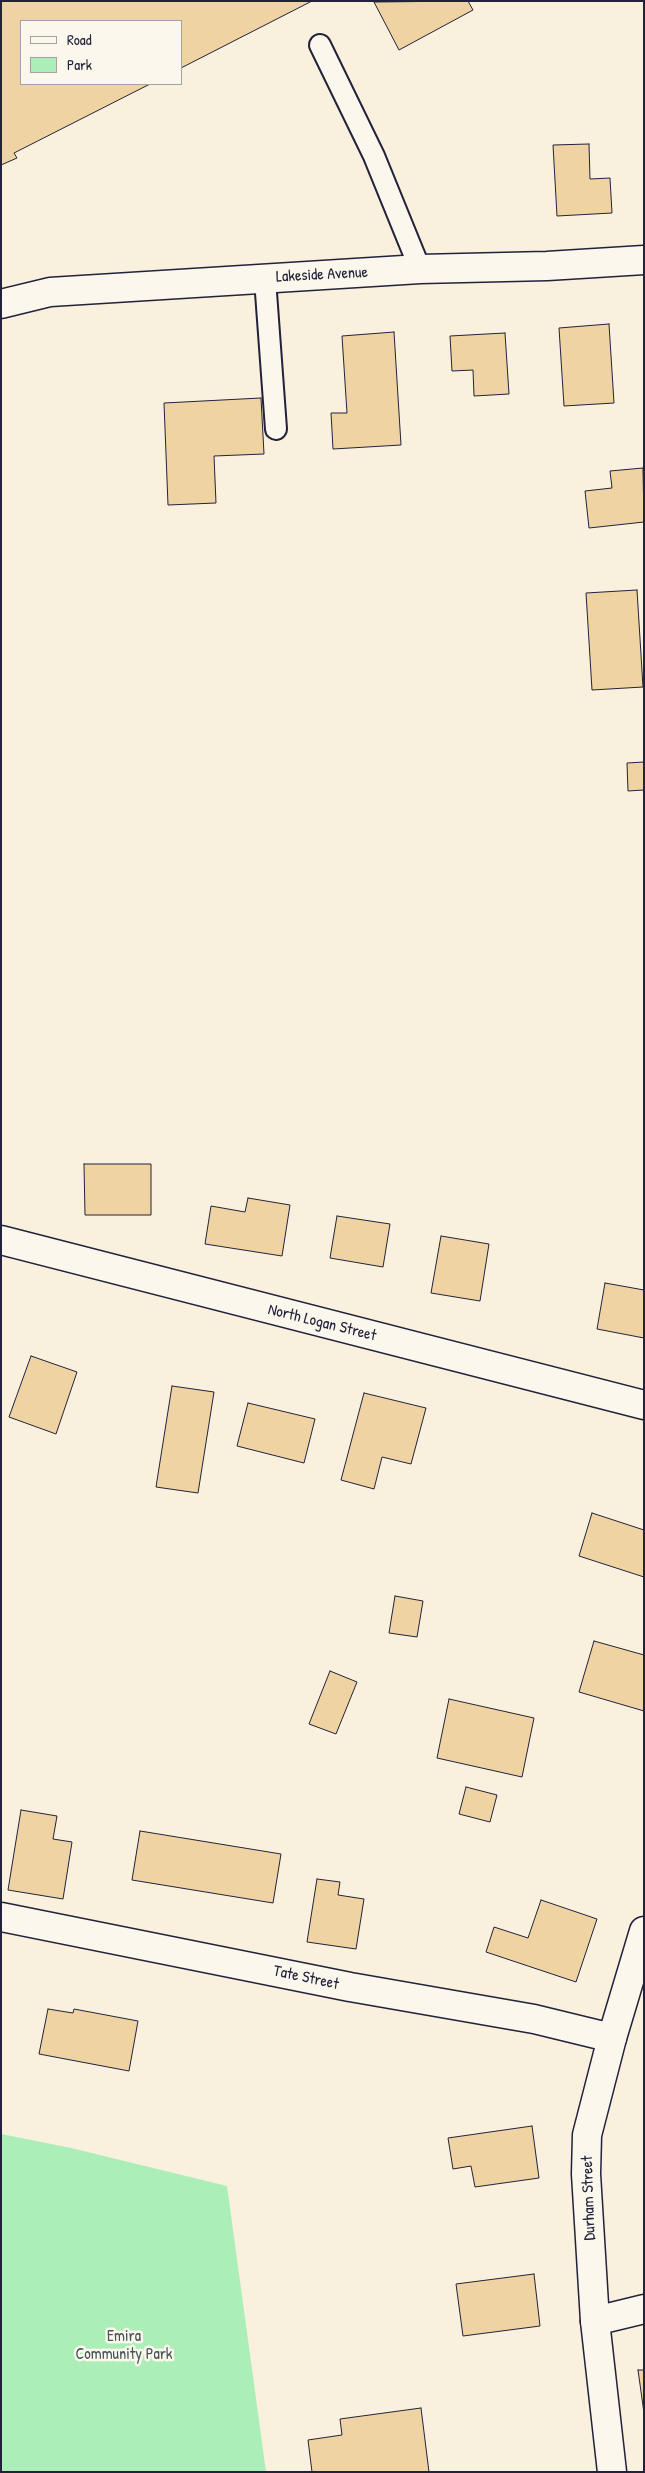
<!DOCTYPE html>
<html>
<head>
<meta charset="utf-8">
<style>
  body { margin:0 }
  #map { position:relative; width:645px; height:2473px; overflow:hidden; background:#f9f0dd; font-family:"Patrick Hand",sans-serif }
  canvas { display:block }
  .frame { position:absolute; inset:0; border:2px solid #22223b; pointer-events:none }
  .legend { position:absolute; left:20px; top:20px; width:162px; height:65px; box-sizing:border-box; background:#fbf7ec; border:1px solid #a4a2a5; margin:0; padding:6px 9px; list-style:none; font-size:15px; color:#22223b }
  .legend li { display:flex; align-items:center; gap:10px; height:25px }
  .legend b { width:25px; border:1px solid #a4a2a5 }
</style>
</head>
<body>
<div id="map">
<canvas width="645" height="2473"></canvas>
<div class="frame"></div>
<ul class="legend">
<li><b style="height:6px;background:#fbf7ec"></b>Road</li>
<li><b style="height:14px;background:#aceeb8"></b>Park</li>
</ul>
</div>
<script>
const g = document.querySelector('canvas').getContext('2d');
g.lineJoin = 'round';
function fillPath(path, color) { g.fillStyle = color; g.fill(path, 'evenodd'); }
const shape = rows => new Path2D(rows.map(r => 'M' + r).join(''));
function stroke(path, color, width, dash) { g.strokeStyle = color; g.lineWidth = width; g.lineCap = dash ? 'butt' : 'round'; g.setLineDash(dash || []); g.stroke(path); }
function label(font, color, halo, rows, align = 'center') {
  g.font = font + ' "Patrick Hand",sans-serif'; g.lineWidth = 5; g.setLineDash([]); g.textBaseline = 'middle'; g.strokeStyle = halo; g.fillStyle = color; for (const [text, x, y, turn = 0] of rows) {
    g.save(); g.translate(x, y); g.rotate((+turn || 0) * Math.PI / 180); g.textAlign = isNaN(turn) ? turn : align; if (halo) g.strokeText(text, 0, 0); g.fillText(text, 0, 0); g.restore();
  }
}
const green = shape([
  [1,2134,71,2148,227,2186,266,2472,1,2472]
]);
const building = shape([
  [1,1,312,1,181,68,181,21,21,21,21,84,150,84,14,153,17,158,1,165,1,1],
  [468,1,473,10,399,50,374,2,468,1],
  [589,144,590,179,610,178,612,213,557,216,553,145,589,144],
  [609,324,614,403,564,406,559,328,609,324],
  [394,332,401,445,333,449,331,413,347,413,342,336,394,332],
  [505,333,509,394,474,396,473,370,452,371,450,336,505,333],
  [261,398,264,454,214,456,216,503,168,505,164,403,261,398],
  [643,468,644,522,589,528,585,491,612,488,610,471,643,468],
  [637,590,643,687,592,690,586,593,637,590],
  [644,762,644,790,628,791,627,763,644,762],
  [84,1164,151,1164,151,1215,85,1215,84,1164],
  [248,1198,290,1205,282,1256,205,1244,211,1206,245,1212,248,1198],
  [337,1216,390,1224,383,1267,330,1258,337,1216],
  [441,1236,489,1244,480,1301,431,1293,441,1236],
  [605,1283,644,1290,644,1338,597,1329,605,1283],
  [31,1356,77,1372,56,1434,9,1417,31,1356],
  [172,1386,214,1392,198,1493,156,1487,172,1386],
  [364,1393,426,1408,411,1464,382,1457,374,1489,341,1480,364,1393],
  [248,1403,315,1419,304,1463,237,1446,248,1403],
  [592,1513,644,1530,644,1577,579,1556,592,1513],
  [395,1596,423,1601,417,1637,389,1633,395,1596],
  [594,1641,644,1655,644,1711,579,1692,594,1641],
  [330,1671,357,1682,336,1734,309,1724,330,1671],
  [449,1699,534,1718,522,1777,437,1758,449,1699],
  [466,1787,497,1795,490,1822,459,1814,466,1787],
  [21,1810,57,1816,53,1839,72,1842,63,1899,8,1890,21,1810],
  [140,1831,281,1854,273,1903,132,1880,140,1831],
  [317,1879,340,1882,338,1895,364,1899,356,1949,307,1942,317,1879],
  [541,1900,597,1919,576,1982,486,1952,494,1927,528,1938,541,1900],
  [48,2009,73,2013,74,2009,138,2021,129,2071,39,2054,48,2009],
  [532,2126,539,2178,475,2187,471,2166,453,2169,448,2138,532,2126],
  [534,2274,540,2326,463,2336,456,2284,534,2274],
  [638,2370,644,2370,644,2413,638,2370],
  [421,2408,429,2472,312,2472,308,2440,342,2435,340,2419,421,2408]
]);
const service = shape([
  [320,45,374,156,420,269],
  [265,279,276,429]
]);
const minor = shape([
  [1,1240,644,1405],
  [1,1917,350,1987,534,2019,612,2038],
  [595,2321,644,2309]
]);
const tertiary = shape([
  [1,304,50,292,420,269,547,266,644,260],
  [612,2472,595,2321,586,2174,587,2135,612,2038,644,1931]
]);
const streetNames = [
  ["Lakeside Avenue",322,275,-3],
  ["North Logan Street",322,1323,14],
  ["Tate Street",306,1978,12],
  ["Durham Street",589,2198,-92]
];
const parkNames = [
  ["Emira",124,2337],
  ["Community Park",124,2355]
];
fillPath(green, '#aceeb8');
fillPath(building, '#efd3a3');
stroke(building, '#22223b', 1);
stroke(service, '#22223b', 24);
stroke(minor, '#22223b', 31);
stroke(tertiary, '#22223b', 31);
stroke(service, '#fbf7ec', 20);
stroke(minor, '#fbf7ec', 28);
stroke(tertiary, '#fbf7ec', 28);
label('16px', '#22223b', '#fbf7ec', streetNames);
label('16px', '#44555a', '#fbf7ec', parkNames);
</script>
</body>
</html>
